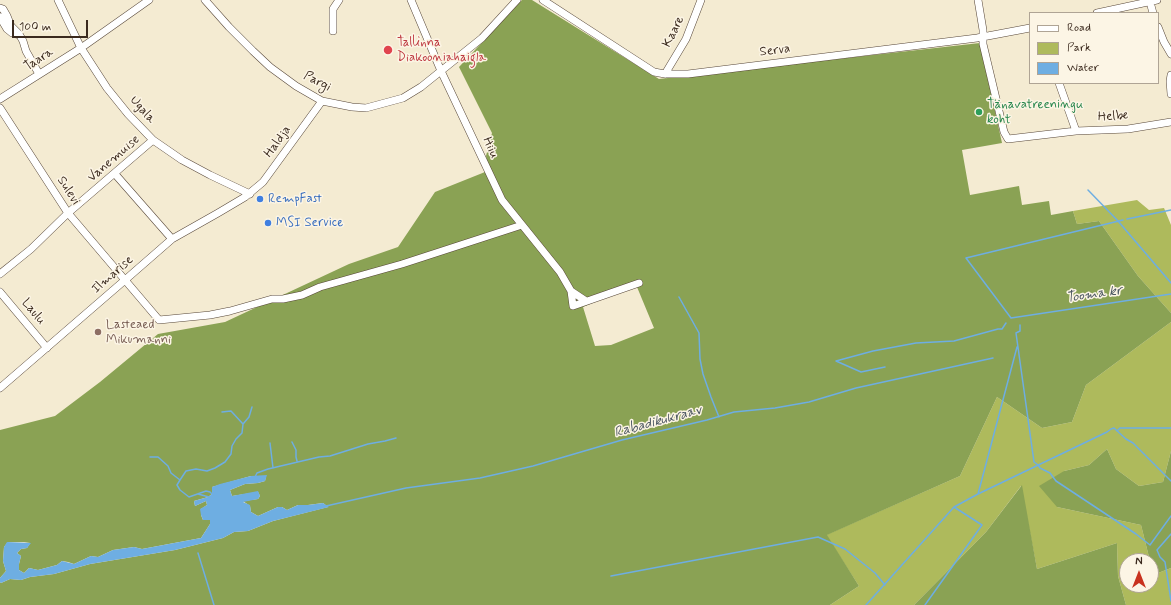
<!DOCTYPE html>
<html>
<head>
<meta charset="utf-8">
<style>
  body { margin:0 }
  #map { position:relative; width:1171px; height:605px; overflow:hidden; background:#f4ebd2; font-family:Mynerve,sans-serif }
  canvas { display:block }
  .legend { position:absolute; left:1029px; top:12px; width:130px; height:72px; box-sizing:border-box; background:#fcf5e5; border:1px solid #afa495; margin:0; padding:5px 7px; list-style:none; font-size:12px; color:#3b2a1e }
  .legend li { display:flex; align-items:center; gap:8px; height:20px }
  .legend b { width:20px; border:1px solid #afa495 }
  .north { position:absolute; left:1119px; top:553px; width:40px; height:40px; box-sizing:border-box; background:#fcf5e5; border:1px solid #afa495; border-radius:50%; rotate:0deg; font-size:11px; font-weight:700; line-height:16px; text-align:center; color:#3b2a1e }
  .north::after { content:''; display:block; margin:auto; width:14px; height:18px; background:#c8321e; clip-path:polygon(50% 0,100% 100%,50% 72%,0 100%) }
  .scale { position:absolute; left:12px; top:20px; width:76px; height:18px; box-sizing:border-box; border:2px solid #3b2a1e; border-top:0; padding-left:5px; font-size:12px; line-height:14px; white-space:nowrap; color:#3b2a1e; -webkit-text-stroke:3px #fcf5e5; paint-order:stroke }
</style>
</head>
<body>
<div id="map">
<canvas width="1171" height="605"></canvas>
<ul class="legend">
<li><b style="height:5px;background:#fff"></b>Road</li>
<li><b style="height:11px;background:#aeba5c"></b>Park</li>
<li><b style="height:11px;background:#6eaee2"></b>Water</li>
</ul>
<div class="north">N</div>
<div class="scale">100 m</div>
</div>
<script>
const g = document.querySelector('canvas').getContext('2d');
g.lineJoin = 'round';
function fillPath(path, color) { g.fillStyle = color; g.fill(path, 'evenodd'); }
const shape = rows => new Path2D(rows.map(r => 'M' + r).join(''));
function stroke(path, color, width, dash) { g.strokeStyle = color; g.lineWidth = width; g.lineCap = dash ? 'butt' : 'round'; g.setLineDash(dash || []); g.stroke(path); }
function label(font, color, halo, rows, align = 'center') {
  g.font = font + ' Mynerve,sans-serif'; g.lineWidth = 3; g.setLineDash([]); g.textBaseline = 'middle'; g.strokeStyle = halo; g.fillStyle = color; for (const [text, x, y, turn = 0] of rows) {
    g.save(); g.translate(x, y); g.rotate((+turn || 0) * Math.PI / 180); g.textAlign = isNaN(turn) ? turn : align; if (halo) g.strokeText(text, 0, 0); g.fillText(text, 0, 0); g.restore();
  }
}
const green = shape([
  [1137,200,1149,210,1164,208,1171,225,1171,313,1138,276,1099,221,1077,224,1073,211],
  [1171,322,1171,451,1163,482,1139,486,1116,469,1107,449,1089,465,1064,471,1057,507,1141,525,1150,561,1127,561,1127,585,1151,585,1151,566,1153,575,1171,568,1171,605,1126,605,1118,576,1117,543,1037,569,1021,486,986,532,914,605,830,605,859,586,826,535,960,476,997,397,1042,428,1072,422,1086,385]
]);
const forest = shape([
  [522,0,532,0,659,79,980,43,1002,143,962,150,970,195,1019,186,1022,205,1049,201,1051,215,1073,211,1077,224,1099,221,1138,276,1171,313,1171,322,1086,385,1072,422,1042,428,997,397,960,476,827,535,859,586,830,605,0,605,0,582,1,583,10,579,21,580,30,577,54,574,90,564,175,550,223,538,234,532,248,531,273,521,328,507,323,503,308,505,298,505,287,510,282,507,278,507,258,516,251,512,250,506,243,501,258,499,260,496,258,492,232,496,230,490,245,484,258,483,265,481,266,476,251,476,212,487,212,494,208,497,194,501,195,506,206,501,207,505,201,509,201,515,203,520,210,520,210,524,201,538,142,549,134,547,113,550,98,557,91,556,74,564,68,562,62,561,57,565,38,570,29,568,24,573,19,570,19,564,21,556,17,553,21,549,27,548,30,543,24,542,8,542,4,547,3,561,6,571,0,578,0,430,55,416,100,382,158,334,225,322,349,264,398,247,435,192,485,172,488,167,486,156,492,133,459,67],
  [637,287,654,328,611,345,595,346,583,307,611,295],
  [1107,449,1116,469,1139,486,1163,482,1171,451,1171,568,1153,575,1151,561,1150,561,1141,525,1057,507,1039,486,1064,471,1089,465],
  [1022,485,1037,569,1117,543,1118,576,1126,605,914,605,986,532]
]);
const water = shape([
  [267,475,265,481,258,483,245,484,230,490,232,496,258,491,260,496,258,499,243,502,250,505,251,512,258,516,278,507,282,507,287,510,298,505,308,505,323,503,329,507,273,521,248,531,234,532,223,538,175,550,90,564,54,574,30,577,21,580,10,579,1,583,0,582,0,578,6,571,3,561,4,547,7,542,31,543,27,548,21,549,17,553,21,556,19,564,19,570,24,573,29,568,38,570,57,565,62,561,74,564,91,556,98,557,113,550,134,547,142,549,201,538,210,524,210,520,203,520,201,515,200,509,207,505,206,501,195,506,194,501,208,497,212,494,212,487,220,484,251,476]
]);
const stream = shape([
  [1088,190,1118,221,1171,283],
  [1127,219,1171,210],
  [1123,220,966,258,1011,318,1171,294],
  [679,297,699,333,700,359,703,374,711,397,719,417],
  [1020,325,1020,331,1016,333,1034,462,1038,465,1040,468,1050,473,1056,481,1136,534,1150,545,1171,516],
  [885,367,861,372,836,361,873,351,916,343,954,341,998,329,1002,329,1006,323],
  [222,412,231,411,243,424],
  [1117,431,1120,428,1171,428],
  [292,442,296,450,296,457,297,461],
  [270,443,273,468],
  [150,457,158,457,168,466,171,473,180,480,177,485,180,490,189,497,206,491,210,492,213,495],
  [255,477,257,473,268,469,319,457,330,456,368,444,385,441,396,438],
  [180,480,186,471,196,469,207,471,215,468,225,462,231,454,232,446,236,439,242,433,243,424,249,417,252,407],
  [198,494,209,497],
  [978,494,1017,347],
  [326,506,406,488,480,478,533,466,622,440,707,420,734,412,775,408,809,402,856,388,993,358],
  [1157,550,1160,557,1165,562,1171,601],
  [1157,550,1171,534],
  [198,553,214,605],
  [611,576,818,537,845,549,875,573,885,585],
  [866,605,954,507,978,494,1107,432,1111,429,1114,428,1126,439,1133,443,1171,481],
  [925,605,982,525,954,507]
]);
const minor = shape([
  [58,0,81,48,107,88,128,114,153,140,182,160,210,175,250,194],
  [205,0,229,27,253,51,270,67,296,86,322,101,352,107,366,108,403,98,421,87,482,38,517,0],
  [411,0,441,71,502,200,560,272,571,291,573,306,639,283],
  [543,0,654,72,665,74,688,74,977,38,1030,28],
  [978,0,983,30,983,44,1004,132,1008,139,1076,131,1128,129,1171,122],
  [1150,2,1153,13],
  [0,8,3,9,7,16,11,26,19,34,23,41,26,51,39,74],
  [1097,13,1157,0],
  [0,17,7,29,12,33,19,35],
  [1158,27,1164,42,1171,54],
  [333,31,333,9,339,0],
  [665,74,686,39,701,0],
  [1171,75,1170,81,1171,94],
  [1059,83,1076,131],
  [0,99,81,48,149,0],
  [0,108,68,213,159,320,210,315,230,311,272,299,283,299,302,295,320,287,402,264,522,225],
  [115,174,172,239],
  [0,274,31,249,68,213,153,140],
  [571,291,586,301],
  [0,292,47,348],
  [0,388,125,280,172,239,218,213,245,197,263,182,322,101]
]);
const markers = [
  [388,50,5,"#e0444e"],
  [979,112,4,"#2e9e5b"],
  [260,199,4,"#3f7fe0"],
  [268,223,4,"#3f7fe0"],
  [98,332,4,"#8d6e63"]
];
const streetNames = [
  ["Kaare",674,32,-63],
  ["Serva",775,51,-7],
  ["Taara",39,60,-32],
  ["Pargi",317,82,28],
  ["Ugala",142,110,49],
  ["Helbe",1113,117,-3],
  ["Haldja",278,142,-54],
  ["Hiiu",490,148,65],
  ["Vanemuise",114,159,-41],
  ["Sulevi",68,191,57],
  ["Ilmarise",113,275,-41],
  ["Laulu",33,312,50]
];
const healthNames = [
  ["Tallinna",397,43],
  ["Diakooniahaigla",397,58]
];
const leisureNames = [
  ["Tänavatreeningu",987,105],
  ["koht",987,120]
];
const shopNames = [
  ["RempFast",268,199],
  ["MSI Service",276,223]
];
const educationNames = [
  ["Lasteaed",106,325],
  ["Mikumanni",106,340]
];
const waterNames = [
  ["Tooma kr",1094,295,-8],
  ["Rabadikukraav",658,422,-15]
];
fillPath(green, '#aeba5c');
fillPath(forest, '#8aa254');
fillPath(water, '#6eaee2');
stroke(stream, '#6eaee2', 1.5);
stroke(minor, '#574739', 8);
stroke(minor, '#fff', 7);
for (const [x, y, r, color] of markers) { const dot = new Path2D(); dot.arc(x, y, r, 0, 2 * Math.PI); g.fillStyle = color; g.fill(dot); stroke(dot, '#fcf5e5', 1.5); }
label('13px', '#3b2a1e', '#fcf5e5', streetNames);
label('13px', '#be3a42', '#fcf5e5', healthNames, 'left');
label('13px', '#27864d', '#fcf5e5', leisureNames, 'left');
label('13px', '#366cbe', '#fcf5e5', shopNames, 'left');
label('13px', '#785e54', '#fcf5e5', educationNames, 'left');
label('italic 14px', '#4d5863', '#fcf5e5', waterNames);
</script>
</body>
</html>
